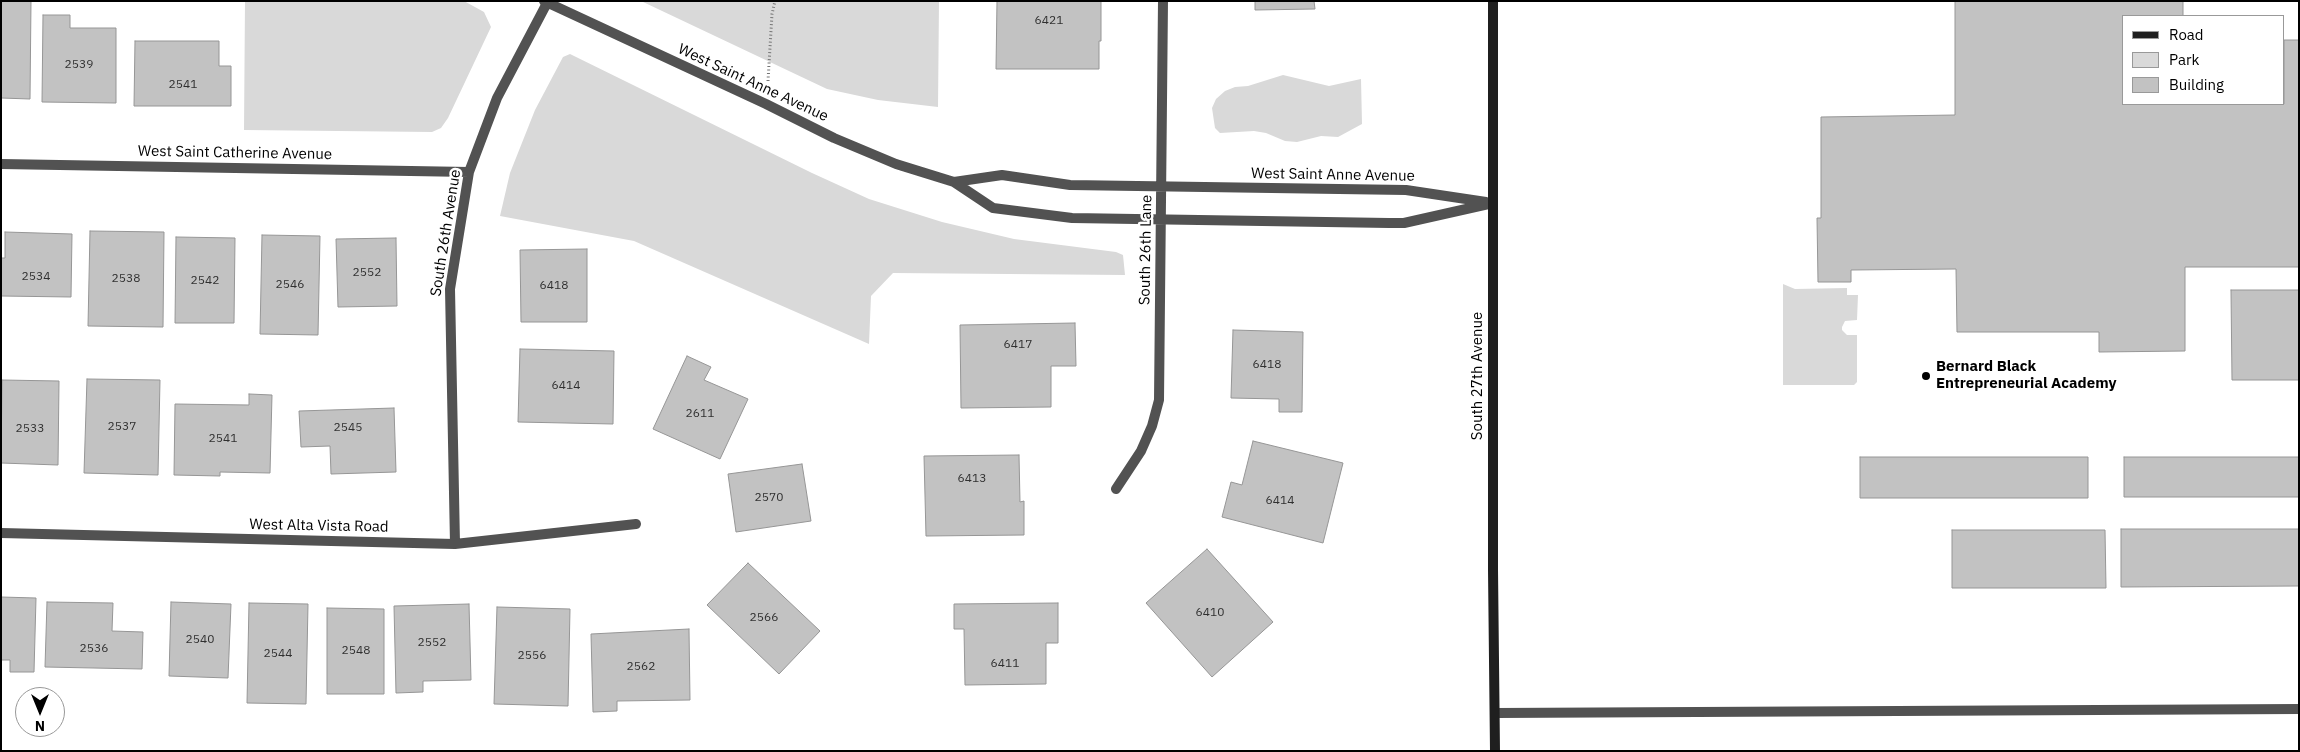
<!DOCTYPE html>
<html>
<head>
<meta charset="utf-8">
<style>
  body { margin:0 }
  #map { position:relative; width:2300px; height:752px; overflow:hidden; background:#fff; font-family:"IBM Plex Sans",sans-serif }
  canvas { display:block }
  .frame { position:absolute; inset:0; border:2px solid #000; pointer-events:none }
  .legend { position:absolute; left:2122px; top:15px; width:162px; height:90px; box-sizing:border-box; background:#fff; border:1px solid #999; margin:0; padding:6px 9px; list-style:none; font-size:15px; color:#000 }
  .legend li { display:flex; align-items:center; gap:10px; height:25px }
  .legend b { width:25px; border:1px solid #999 }
  .north { position:absolute; left:15px; top:687px; width:50px; height:50px; box-sizing:border-box; background:#fff; border:1px solid #999; border-radius:50%; rotate:180deg; font-size:14px; font-weight:700; line-height:20px; text-align:center; color:#000 }
  .north::after { content:''; display:block; margin:auto; width:18px; height:22px; background:#000; clip-path:polygon(50% 0,100% 100%,50% 72%,0 100%) }
</style>
</head>
<body>
<div id="map">
<canvas width="2300" height="752"></canvas>
<div class="frame"></div>
<ul class="legend">
<li><b style="height:6px;background:#1f1f1f"></b>Road</li>
<li><b style="height:14px;background:#d9d9d9"></b>Park</li>
<li><b style="height:14px;background:#c2c2c2"></b>Building</li>
</ul>
<div class="north">N</div>
</div>
<script>
const g = document.querySelector('canvas').getContext('2d');
g.lineJoin = 'round';
function fillPath(path, color) { g.fillStyle = color; g.fill(path, 'evenodd'); }
const shape = rows => new Path2D(rows.map(r => 'M' + r).join(''));
function stroke(path, color, width, dash) { g.strokeStyle = color; g.lineWidth = width; g.lineCap = dash ? 'butt' : 'round'; g.setLineDash(dash || []); g.stroke(path); }
function label(font, color, halo, rows, align = 'center') {
  g.font = font + ' "IBM Plex Sans",sans-serif'; g.lineWidth = 5; g.setLineDash([]); g.textBaseline = 'middle'; g.strokeStyle = halo; g.fillStyle = color; for (const [text, x, y, turn = 0] of rows) {
    g.save(); g.translate(x, y); g.rotate((+turn || 0) * Math.PI / 180); g.textAlign = isNaN(turn) ? turn : align; if (halo) g.strokeText(text, 0, 0); g.fillText(text, 0, 0); g.restore();
  }
}
const green = shape([
  [245,1,464,1,484,12,491,27,448,118,441,128,432,132,244,130],
  [641,1,939,1,938,107,878,100,827,89],
  [570,54,812,173,869,199,942,222,1014,239,1116,252,1123,255,1125,275,893,273,871,296,869,344,634,241,500,216,510,173,535,110,563,57],
  [1283,75,1329,86,1361,79,1362,124,1338,137,1321,136,1297,142,1285,141,1266,133,1254,131,1220,133,1215,128,1212,108,1216,99,1225,91,1235,87,1248,86],
  [1783,284,1795,289,1847,288,1847,295,1858,295,1857,320,1845,321,1842,327,1842,330,1847,335,1857,335,1857,382,1854,385,1783,385]
]);
const building = shape([
  [1,1,31,1,30,99,1,98,1,1],
  [997,1,1101,1,1101,41,1099,41,1099,69,996,69,997,1],
  [1255,1,1314,1,1315,9,1255,10,1255,1],
  [1955,1,2183,1,2183,16,2124,16,2124,104,2284,104,2284,40,2299,40,2299,267,2185,267,2185,351,2099,352,2099,332,1957,332,1956,269,1851,270,1851,282,1818,282,1817,218,1821,218,1821,117,1955,115,1955,1],
  [43,15,70,15,70,28,116,28,116,103,42,102,43,15],
  [135,41,219,41,219,66,231,66,231,106,134,106,135,41],
  [90,231,164,232,163,327,88,326,90,231],
  [5,232,72,234,71,297,1,296,1,258,5,258,5,232],
  [262,235,320,236,318,335,260,334,262,235],
  [176,237,235,238,234,323,175,323,176,237],
  [396,238,397,306,338,307,336,239,396,238],
  [587,249,587,322,521,322,520,250,587,249],
  [2231,290,2299,290,2299,380,2232,380,2231,290],
  [1075,323,1076,366,1051,366,1051,407,961,408,960,325,1075,323],
  [1233,330,1303,332,1302,412,1279,412,1279,399,1231,398,1233,330],
  [520,349,614,351,613,424,518,422,520,349],
  [687,356,711,367,704,380,748,399,720,459,653,429,687,356],
  [87,379,160,380,158,475,84,473,87,379],
  [2,380,59,381,58,465,1,463,2,380],
  [249,394,272,395,270,473,220,472,220,476,174,475,175,404,249,405,249,394],
  [394,408,396,472,331,474,330,446,301,447,299,411,394,408],
  [1253,441,1343,463,1323,543,1222,517,1231,482,1242,485,1253,441],
  [1019,455,1020,502,1024,501,1024,535,926,536,924,456,1019,455],
  [1860,457,2088,457,2088,498,1860,498,1860,457],
  [2124,457,2299,457,2299,497,2124,497,2124,457],
  [802,464,811,521,736,532,728,474,802,464],
  [2121,529,2299,529,2299,586,2121,587,2121,529],
  [1952,530,2105,530,2106,588,1952,588,1952,530],
  [1207,549,1273,622,1212,677,1146,603,1207,549],
  [748,563,820,631,779,674,707,605,748,563],
  [1,597,36,598,34,672,10,672,10,660,1,660,1,597],
  [47,602,113,603,112,631,143,632,142,669,45,667,47,602],
  [171,602,231,604,228,678,169,676,171,602],
  [249,603,308,604,306,704,247,703,249,603],
  [1058,603,1058,643,1046,643,1046,684,965,685,964,629,954,629,954,604,1058,603],
  [469,604,471,680,423,681,423,692,396,693,394,606,469,604],
  [497,607,570,609,568,706,494,704,497,607],
  [327,608,384,609,384,694,327,694,327,608],
  [689,629,690,700,617,701,617,711,593,712,591,634,689,629]
]);
const path = shape([
  [768,81,772,14,775,1]
]);
const minor = shape([
  [544,1,766,104,834,138,896,164,954,182,993,208,1072,218,1389,223,1404,223,1493,203],
  [1,164,469,172],
  [954,182,1002,175,1070,185,1406,190,1486,202],
  [1116,489,1141,451,1152,426,1159,400,1163,1],
  [1,533,455,544,636,524],
  [455,544,450,289,469,172,497,98,547,3],
  [1496,713,2299,709]
]);
const secondary = shape([
  [1493,1,1493,570,1495,751]
]);
const markers = [
  [1926,376,5,"#000"]
];
const numberNames = [
  ["6421",1049,21],
  ["2539",79,65],
  ["2541",183,85],
  ["2552",367,273],
  ["2534",36,277],
  ["2538",126,279],
  ["2542",205,281],
  ["2546",290,285],
  ["6418",554,286],
  ["6417",1018,345],
  ["6418",1267,365],
  ["6414",566,386],
  ["2611",700,414],
  ["2537",122,427],
  ["2545",348,428],
  ["2533",30,429],
  ["2541",223,439],
  ["6413",972,479],
  ["2570",769,498],
  ["6414",1280,501],
  ["6410",1210,613],
  ["2566",764,618],
  ["2540",200,640],
  ["2552",432,643],
  ["2536",94,649],
  ["2548",356,651],
  ["2544",278,654],
  ["2556",532,656],
  ["6411",1005,664],
  ["2562",641,667]
];
const streetNames = [
  ["West Saint Anne Avenue",753,83,25],
  ["West Saint Catherine Avenue",235,153,1],
  ["West Saint Anne Avenue",1333,175,1],
  ["South 26th Avenue",446,233,-81],
  ["South 26th Lane",1146,250,-89],
  ["South 27th Avenue",1478,376,-90],
  ["West Alta Vista Road",319,526,1]
];
const poiNames = [
  ["Bernard Black",1936,367],
  ["Entrepreneurial Academy",1936,384]
];
fillPath(green, '#d9d9d9');
fillPath(building, '#c2c2c2');
stroke(building, '#969696', 1);
stroke(path, '#747474', 3, [1, 2.5]);
stroke(minor, '#525252', 10);
stroke(secondary, '#1f1f1f', 10);
for (const [x, y, r, color] of markers) { const dot = new Path2D(); dot.arc(x, y, r, 0, 2 * Math.PI); g.fillStyle = color; g.fill(dot); stroke(dot, '#fff', 2); }
label('12px', '#303030', null, numberNames);
label('15px', '#000', '#fff', streetNames);
label('bold 15px', '#000', '#fff', poiNames, 'left');
</script>
</body>
</html>
